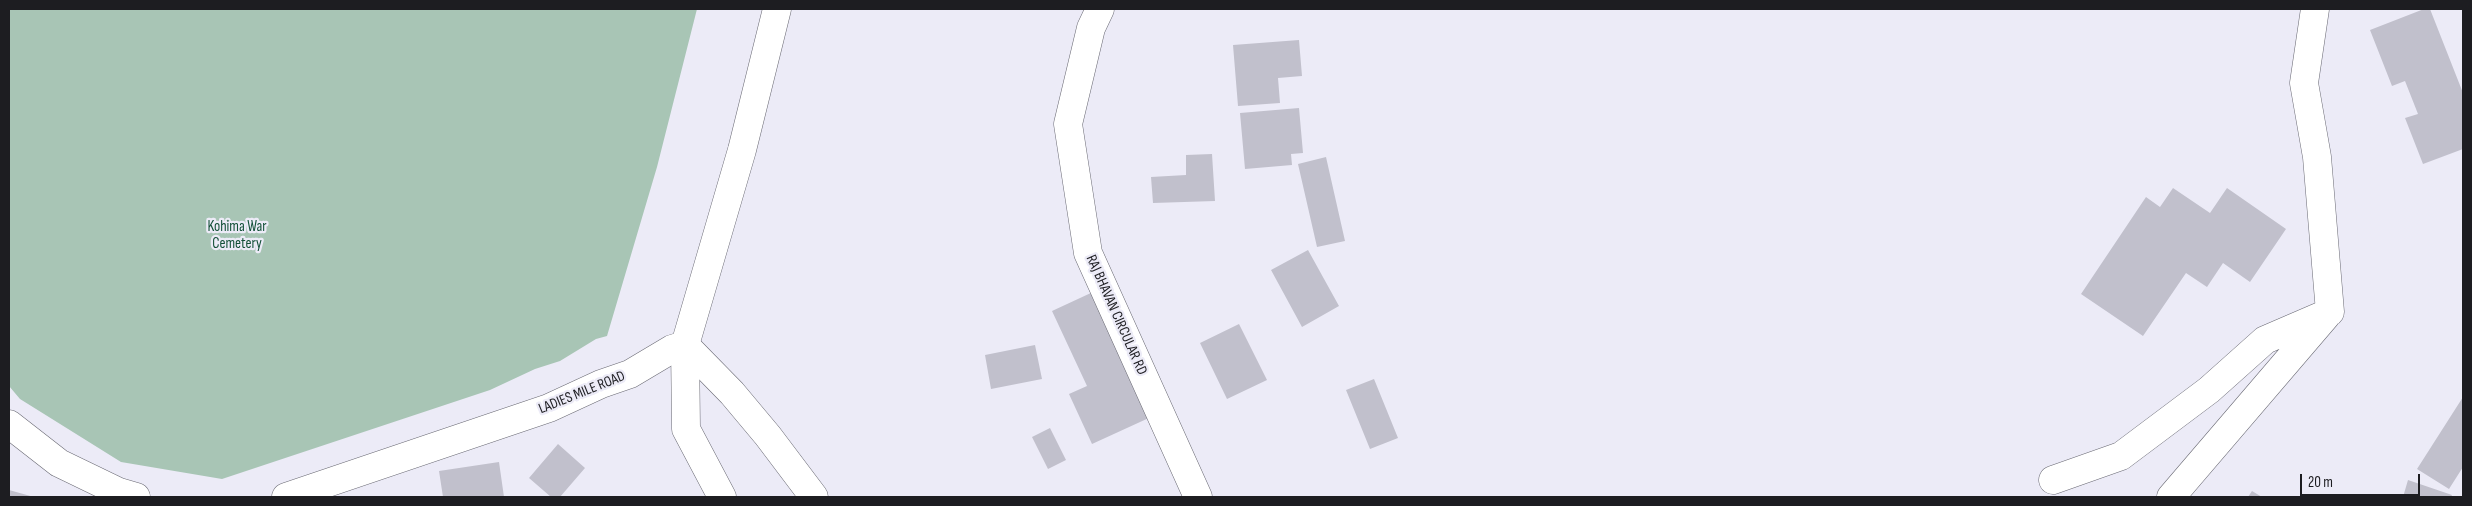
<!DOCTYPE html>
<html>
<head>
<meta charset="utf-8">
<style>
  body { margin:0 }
  #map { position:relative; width:2472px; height:506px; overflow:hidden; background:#ecebf7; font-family:"Sofia Sans Condensed",sans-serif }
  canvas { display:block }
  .frame { position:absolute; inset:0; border:10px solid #1d1d21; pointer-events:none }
  .scale { position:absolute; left:2300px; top:474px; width:120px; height:22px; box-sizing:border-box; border:2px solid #1d1d21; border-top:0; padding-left:6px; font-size:15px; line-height:18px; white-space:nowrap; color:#1d1d21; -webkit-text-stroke:4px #ecebf7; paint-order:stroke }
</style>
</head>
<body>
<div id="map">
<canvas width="2472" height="506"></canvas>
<div class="frame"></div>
<div class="scale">20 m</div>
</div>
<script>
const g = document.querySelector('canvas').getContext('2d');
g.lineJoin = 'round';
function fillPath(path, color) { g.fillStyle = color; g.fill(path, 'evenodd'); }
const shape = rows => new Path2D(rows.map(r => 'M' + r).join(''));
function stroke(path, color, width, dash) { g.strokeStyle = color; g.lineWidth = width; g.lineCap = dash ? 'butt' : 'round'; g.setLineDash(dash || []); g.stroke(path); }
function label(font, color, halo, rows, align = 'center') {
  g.font = font + ' "Sofia Sans Condensed",sans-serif'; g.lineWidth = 4.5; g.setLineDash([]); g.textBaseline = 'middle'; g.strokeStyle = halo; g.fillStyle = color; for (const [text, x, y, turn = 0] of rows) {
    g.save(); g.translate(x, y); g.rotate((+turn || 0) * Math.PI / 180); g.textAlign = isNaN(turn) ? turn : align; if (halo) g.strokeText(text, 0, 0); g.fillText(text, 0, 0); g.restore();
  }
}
const green = shape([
  [9,9,697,9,657,167,607,336,596,339,560,361,535,369,490,390,222,479,121,462,20,399,9,386]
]);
const building = shape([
  [2424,9,2430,9,2463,93,2463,149,2423,164,2405,118,2418,114,2405,81,2392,86,2370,30],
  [1299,40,1302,76,1278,78,1280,103,1238,106,1233,45],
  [1299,108,1303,153,1291,154,1292,165,1245,169,1240,113],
  [1212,154,1215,201,1153,203,1151,177,1186,175,1186,155],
  [1326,157,1345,241,1317,247,1298,164],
  [2173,188,2210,213,2227,188,2286,229,2250,282,2223,263,2207,287,2186,273,2143,336,2081,294,2146,197,2160,207],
  [1308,250,1339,306,1302,327,1271,270],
  [1093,292,1151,417,1092,444,1069,394,1087,386,1052,311],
  [1239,324,1267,380,1227,399,1200,343],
  [1035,345,1042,379,991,389,985,355],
  [1374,379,1398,438,1370,449,1346,390],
  [2463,397,2463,467,2449,489,2417,469],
  [1050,428,1066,460,1048,469,1032,437],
  [558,444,585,468,560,497,551,497,529,478],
  [499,462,504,497,443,497,439,471],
  [2408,480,2452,495,2451,497,2403,497],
  [9,490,34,497,9,497],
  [2252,491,2262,497,2248,497]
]);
const minor = shape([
  [1100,9,1091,28,1068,124,1088,253,1198,497],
  [9,424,59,463,119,492,136,497],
  [2053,480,2121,456,2209,390,2265,340,2330,312,2317,157,2304,83,2315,9],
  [286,497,549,408,601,384,630,374,672,349,685,345,732,393,768,436,814,497],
  [2171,497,2326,316]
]);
const major = shape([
  [722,497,686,429,685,345,742,150,777,9]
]);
const parkNames = [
  ["Kohima War",237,227],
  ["Cemetery",237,244]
];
const streetNames = [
  ["RAJ BHAVAN CIRCULAR RD",1116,315,66],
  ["LADIES MILE ROAD",582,393,-22]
];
fillPath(green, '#a8c5b5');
fillPath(building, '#c1c0cc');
stroke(minor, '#696973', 29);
stroke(major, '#696973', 29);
stroke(minor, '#fff', 28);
stroke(major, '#fff', 28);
label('15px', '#114f36', '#ecebf7', parkNames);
label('15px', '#1d1d21', '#ecebf7', streetNames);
</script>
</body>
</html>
